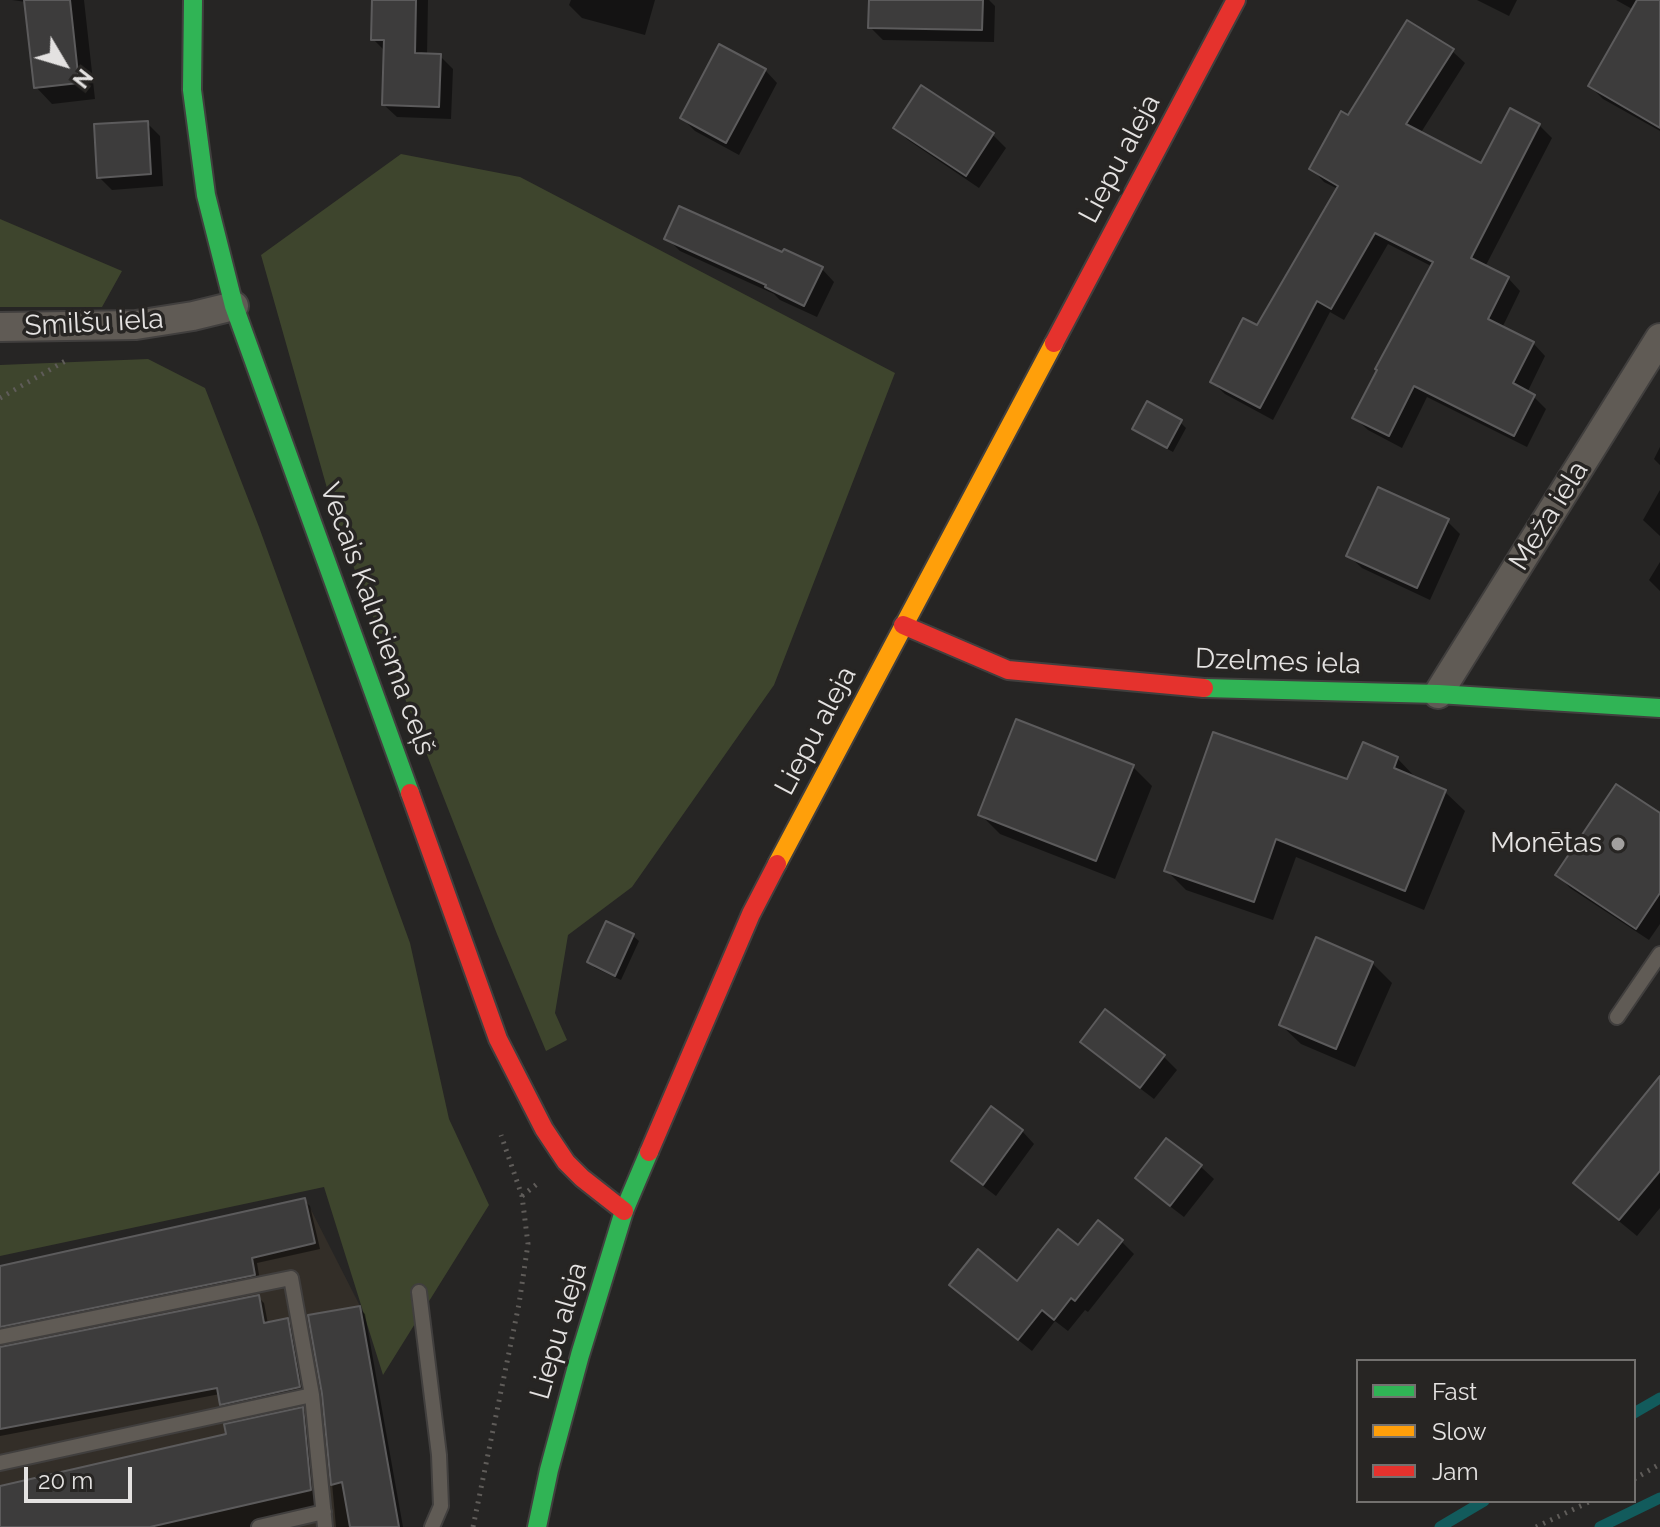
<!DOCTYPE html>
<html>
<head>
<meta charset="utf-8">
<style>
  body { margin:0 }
  #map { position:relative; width:1660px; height:1527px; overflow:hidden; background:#262524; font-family:Raleway,sans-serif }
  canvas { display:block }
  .legend { position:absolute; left:1356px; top:1359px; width:280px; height:144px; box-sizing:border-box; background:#272523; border:2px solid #73716f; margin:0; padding:10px 14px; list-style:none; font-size:24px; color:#e4e2e1 }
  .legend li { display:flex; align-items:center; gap:16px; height:40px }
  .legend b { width:40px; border:2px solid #73716f }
  .north { position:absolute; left:24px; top:24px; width:80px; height:80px; -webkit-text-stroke:6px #272523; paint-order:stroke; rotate:128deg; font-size:22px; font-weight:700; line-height:32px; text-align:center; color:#e4e2e1 }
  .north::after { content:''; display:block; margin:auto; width:28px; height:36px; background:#e4e2e1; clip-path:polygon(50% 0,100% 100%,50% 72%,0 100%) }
  .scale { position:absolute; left:24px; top:1467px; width:108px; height:36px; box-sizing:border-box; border:4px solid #e4e2e1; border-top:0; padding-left:10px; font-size:24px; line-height:28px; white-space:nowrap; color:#e4e2e1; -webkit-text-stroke:6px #272523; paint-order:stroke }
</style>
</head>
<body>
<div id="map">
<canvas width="1660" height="1527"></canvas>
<ul class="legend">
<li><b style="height:10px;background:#30b455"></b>Fast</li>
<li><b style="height:10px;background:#ff9f0a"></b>Slow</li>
<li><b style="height:10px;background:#e5322d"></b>Jam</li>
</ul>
<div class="north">N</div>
<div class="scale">20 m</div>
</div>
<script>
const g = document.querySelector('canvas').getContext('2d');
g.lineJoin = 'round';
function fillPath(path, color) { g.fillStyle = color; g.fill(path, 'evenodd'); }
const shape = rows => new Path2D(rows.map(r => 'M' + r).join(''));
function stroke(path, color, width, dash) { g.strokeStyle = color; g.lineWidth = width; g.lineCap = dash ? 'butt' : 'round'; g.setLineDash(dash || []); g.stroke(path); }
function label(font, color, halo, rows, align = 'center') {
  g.font = font + ' Raleway,sans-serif'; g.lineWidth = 7; g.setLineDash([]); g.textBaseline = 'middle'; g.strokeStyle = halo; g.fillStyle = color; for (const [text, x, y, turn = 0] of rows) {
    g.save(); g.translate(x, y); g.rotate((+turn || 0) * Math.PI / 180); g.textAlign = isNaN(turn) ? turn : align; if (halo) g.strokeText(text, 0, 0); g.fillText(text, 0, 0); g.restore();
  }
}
const built = shape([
  [305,1198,360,1306,399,1527,0,1527,0,1266]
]);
const green = shape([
  [401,154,520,177,895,373,774,685,632,887,568,935,555,1013,567,1040,546,1051,497,934,338,527,261,255],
  [0,219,122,271,102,307,0,307],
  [148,359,205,388,259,527,410,943,449,1119,489,1205,383,1375,324,1187,0,1256,0,365]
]);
const shadow = shape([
  [12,0,84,0,95,99,52,104,36,87,26,2],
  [374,0,428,0,427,56,440,56,453,69,451,119,397,117,384,105,385,51,373,39],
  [571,0,655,0,645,35,582,18,569,5],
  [871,0,989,0,995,6,994,42,883,40,870,27],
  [1477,0,1517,0,1509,16],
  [1616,0,1660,0,1660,131,1603,99,1590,86,1634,10],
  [1452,51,1465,63,1420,134,1482,166,1539,125,1552,138,1485,267,1508,278,1520,291,1502,328,1533,343,1545,356,1527,393,1533,396,1546,409,1527,447,1427,397,1402,448,1368,430,1355,418,1433,267,1388,244,1344,320,1330,312,1273,420,1225,394,1212,382,1258,328,1338,189,1324,182,1312,169,1349,118],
  [765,70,777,83,739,155,695,131,682,118],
  [921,88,993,135,1006,148,979,188,908,140,895,128],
  [147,123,160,136,163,186,112,190,99,177],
  [667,238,822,269,834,282,817,317,780,300,774,294,680,251],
  [1180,422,1186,428,1173,452,1140,434,1134,428],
  [1660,447,1660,465,1654,459],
  [1660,490,1660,536,1643,520],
  [1447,521,1460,534,1430,600,1362,568,1349,556],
  [1660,562,1660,591,1649,580],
  [1397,758,1416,778,1445,792,1465,811,1424,910,1296,857,1273,920,1186,890,1166,870],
  [1132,766,1152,786,1115,879,1000,834,981,815],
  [1660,816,1660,924,1649,940,1570,888,1558,875],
  [607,923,633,936,639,941,621,980,595,968,589,962],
  [1372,963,1392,983,1355,1067,1301,1044,1281,1025],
  [1106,1011,1164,1057,1177,1070,1154,1099,1095,1054,1082,1041],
  [1660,1079,1660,1208,1637,1236,1592,1199,1576,1182],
  [1022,1131,1034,1144,996,1196,966,1173,953,1161],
  [1167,1140,1201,1167,1214,1179,1184,1217,1150,1191,1137,1178],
  [304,1200,310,1206,320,1249,257,1263,260,1281,0,1335,0,1268],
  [1122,1242,1134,1254,1088,1312,1085,1310,1068,1331,1055,1321,1032,1351,965,1298,952,1285,1017,1283,1078,1248],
  [258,1297,264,1303,268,1324,287,1321,293,1327,305,1393,228,1410,222,1404,220,1394,0,1436,0,1348],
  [359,1308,365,1314,403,1527,336,1527,324,1394],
  [302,1409,308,1415,318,1510,258,1527,0,1527,0,1488,229,1435]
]);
const stream = shape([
  [1634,1413,1660,1398],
  [1440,1527,1484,1501],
  [1600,1527,1660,1498]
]);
const building = shape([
  [24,0,70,0,79,83,34,88,24,0],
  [372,0,416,0,415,53,441,54,439,107,382,105,384,40,371,40,372,0],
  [869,0,983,0,982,30,868,28,869,0],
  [1637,0,1660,0,1660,128,1588,86,1637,0],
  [1407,20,1454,49,1406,124,1481,163,1510,108,1540,124,1471,258,1509,277,1488,319,1534,342,1513,383,1535,395,1514,436,1414,386,1389,436,1352,418,1377,370,1375,369,1433,262,1375,233,1331,309,1317,301,1260,408,1210,382,1243,318,1257,325,1338,186,1309,169,1341,111,1348,115,1407,20],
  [719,44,766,69,726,143,680,118,719,44],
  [921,85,994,133,966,176,893,128,921,85],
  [148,121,151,174,97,178,94,124,148,121],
  [679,206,782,252,784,249,823,267,804,306,765,287,766,285,664,239,679,206],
  [1147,401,1182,420,1167,448,1132,429,1147,401],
  [1378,487,1449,519,1417,588,1346,556,1378,487],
  [1016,719,1134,765,1096,861,978,815,1016,719],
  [1213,732,1347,779,1363,742,1398,757,1394,768,1446,790,1405,891,1276,839,1254,902,1164,871,1213,732],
  [1616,784,1660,813,1660,893,1636,929,1555,875,1616,784],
  [606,921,634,934,615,976,587,962,606,921],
  [1316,937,1373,962,1336,1049,1279,1025,1316,937],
  [1105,1009,1165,1055,1140,1088,1080,1042,1105,1009],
  [1660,1076,1660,1171,1619,1220,1573,1183,1660,1076],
  [991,1106,1023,1130,983,1185,951,1161,991,1106],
  [1166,1138,1202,1165,1170,1206,1135,1178,1166,1138],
  [305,1198,315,1243,252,1258,255,1275,0,1327,0,1266,305,1198],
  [1098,1220,1123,1240,1075,1301,1071,1298,1054,1320,1042,1310,1018,1340,949,1285,978,1249,1017,1281,1058,1229,1078,1245,1098,1220],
  [259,1295,264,1323,288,1318,300,1387,220,1405,217,1388,0,1429,0,1347,259,1295],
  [360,1306,399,1527,350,1527,342,1482,331,1485,322,1394,308,1315,360,1306],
  [303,1407,311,1490,150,1527,0,1527,0,1486,226,1434,224,1424,303,1407]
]);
const path = shape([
  [0,398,67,360],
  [522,1196,537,1184],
  [1634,1479,1660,1464],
  [473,1527,519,1304,528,1244,522,1196,501,1135],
  [1536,1527,1591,1501]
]);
const lane = shape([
  [1617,1017,1660,954],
  [419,1292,439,1455,441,1506,432,1527],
  [0,1337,291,1278,312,1395,325,1527],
  [0,1463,312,1395],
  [259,1527,324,1512]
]);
const street = shape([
  [0,327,136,325,193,316,234,306],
  [1438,694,1660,338]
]);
const fast = shape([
  [193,0,192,90,206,195,234,306,410,793],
  [1204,688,1438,694,1660,708],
  [537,1527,549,1470,580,1355,624,1211,649,1152]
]);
const slow = shape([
  [777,864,1054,343]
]);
const jam = shape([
  [1054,343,1236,0],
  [903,625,1008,670,1204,688],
  [410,793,498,1039,544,1129,566,1162,582,1178,624,1211],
  [649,1152,751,914,777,864]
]);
const markers = [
  [1618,844,8,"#a2a09f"]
];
const streetNames = [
  ["Liepu aleja",1120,159,-62],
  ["Smilšu iela",94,323,-3],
  ["Meža iela",1549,516,-58],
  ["Vecais Kalnciema ceļš",377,619,70],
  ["Dzelmes iela",1278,662,2],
  ["Liepu aleja",816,731,-62],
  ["Liepu aleja",559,1331,-74]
];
const poiNames = [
  ["Monētas",1602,844]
];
fillPath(built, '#332e28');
fillPath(green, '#3e452d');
fillPath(shadow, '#0007');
stroke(stream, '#125b5c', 11);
fillPath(building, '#3d3c3c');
stroke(building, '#5c5b5c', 2);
stroke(lane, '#413f3e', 18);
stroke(street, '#413f3e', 32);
stroke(fast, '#413f3e', 22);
stroke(slow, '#413f3e', 22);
stroke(jam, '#413f3e', 22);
stroke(path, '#5f5c59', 5, [2, 6]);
stroke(lane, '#605b55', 14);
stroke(street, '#605b55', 28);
stroke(fast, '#30b455', 18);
stroke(slow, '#ff9f0a', 18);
stroke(jam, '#e5322d', 18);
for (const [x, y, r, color] of markers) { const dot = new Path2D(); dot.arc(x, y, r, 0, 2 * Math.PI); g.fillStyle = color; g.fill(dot); stroke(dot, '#272523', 3); }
label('28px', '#e4e2e1', '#272523', streetNames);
label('28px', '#e4e2e1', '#272523', poiNames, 'right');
</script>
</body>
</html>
